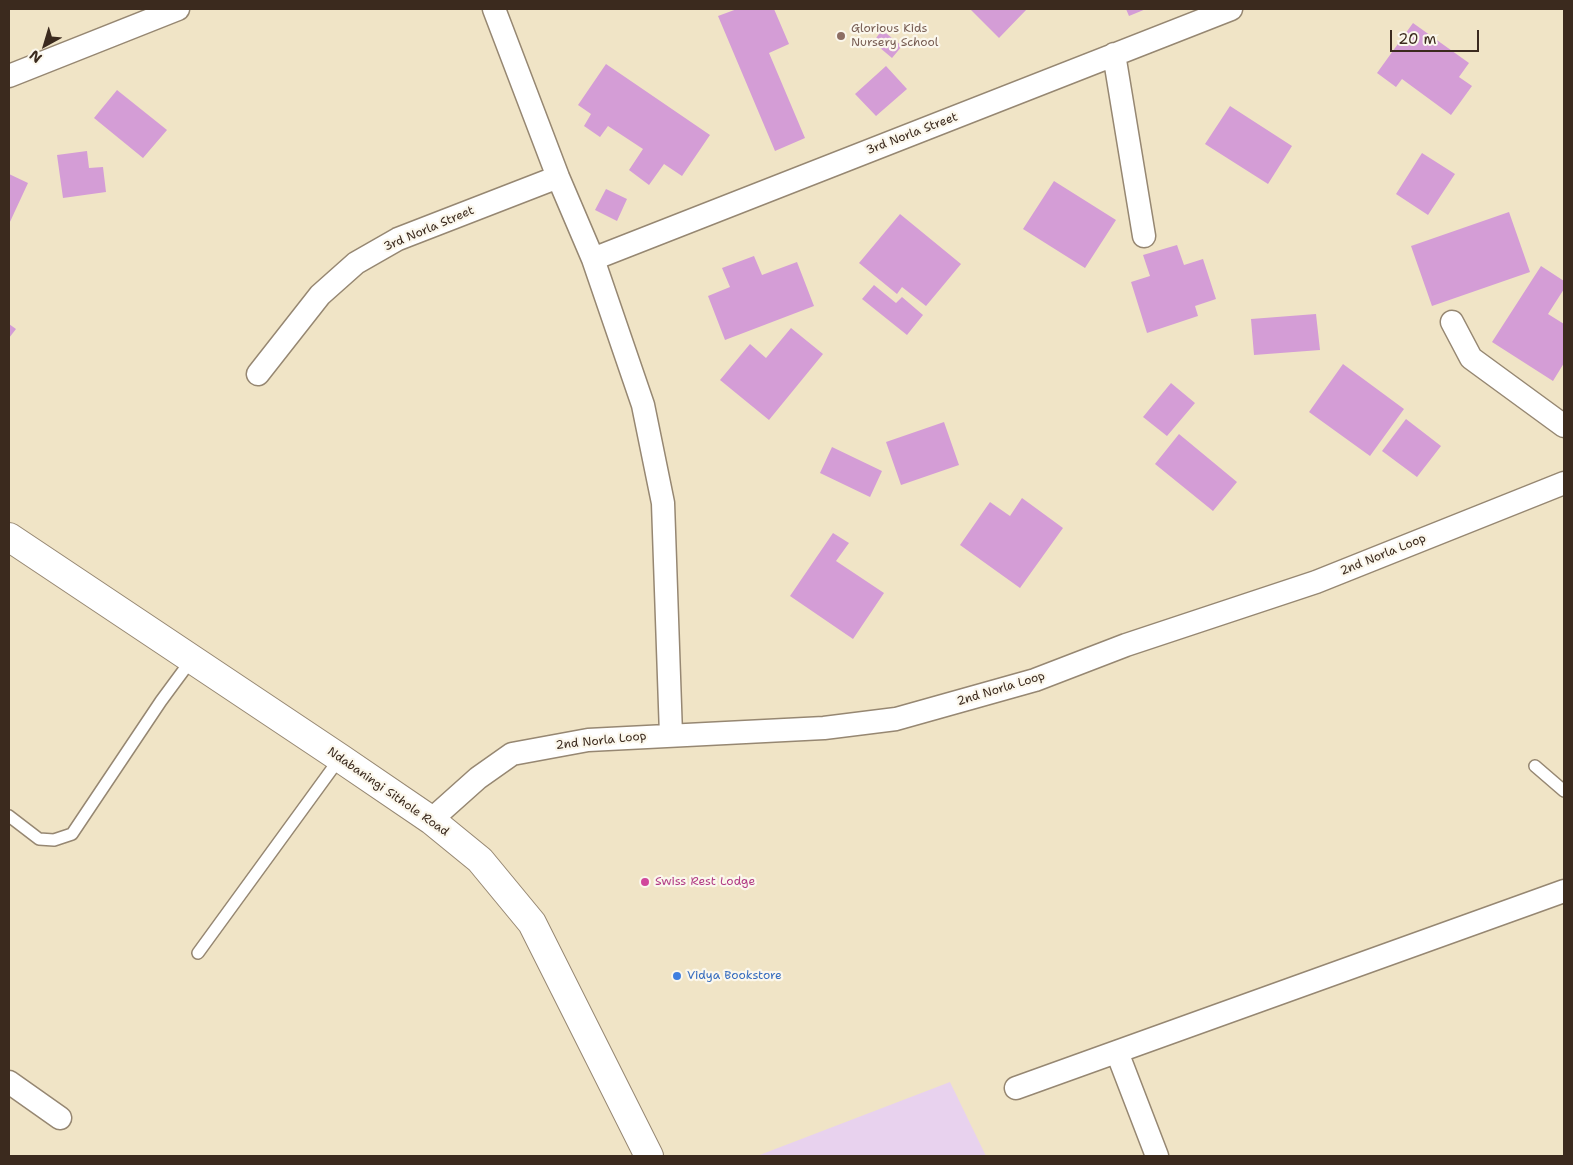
<!DOCTYPE html>
<html>
<head>
<meta charset="utf-8">
<style>
  body { margin:0 }
  #map { position:relative; width:1573px; height:1165px; overflow:hidden; background:#f0e4c6; font-family:"Shantell Sans",sans-serif }
  canvas { display:block }
  .frame { position:absolute; inset:0; border:10px solid #3b2a1e; pointer-events:none }
  .north { position:absolute; left:20px; top:20px; width:50px; height:50px; -webkit-text-stroke:4px #fbf7ec; paint-order:stroke; rotate:219deg; font-size:14px; font-weight:700; line-height:20px; text-align:center; color:#3b2a1e }
  .north::after { content:''; display:block; margin:auto; width:18px; height:22px; background:#3b2a1e; clip-path:polygon(50% 0,100% 100%,50% 72%,0 100%) }
  .scale { position:absolute; left:1390px; top:30px; width:89px; height:22px; box-sizing:border-box; border:2px solid #3b2a1e; border-top:0; padding-left:6px; font-size:15px; line-height:18px; white-space:nowrap; color:#3b2a1e; -webkit-text-stroke:4px #fbf7ec; paint-order:stroke }
</style>
</head>
<body>
<div id="map">
<canvas width="1573" height="1165"></canvas>
<div class="frame"></div>
<div class="north">N</div>
<div class="scale">20 m</div>
</div>
<script>
const g = document.querySelector('canvas').getContext('2d');
g.lineJoin = 'round';
function fillPath(path, color) { g.fillStyle = color; g.fill(path, 'evenodd'); }
const shape = rows => new Path2D(rows.map(r => 'M' + r).join(''));
function stroke(path, color, width, dash) { g.strokeStyle = color; g.lineWidth = width; g.lineCap = dash ? 'butt' : 'round'; g.setLineDash(dash || []); g.stroke(path); }
function label(font, color, halo, rows, align = 'center') {
  g.font = font + ' "Shantell Sans",sans-serif'; g.lineWidth = 4.5; g.setLineDash([]); g.textBaseline = 'middle'; g.strokeStyle = halo; g.fillStyle = color; for (const [text, x, y, turn = 0] of rows) {
    g.save(); g.translate(x, y); g.rotate((+turn || 0) * Math.PI / 180); g.textAlign = isNaN(turn) ? turn : align; if (halo) g.strokeText(text, 0, 0); g.fillText(text, 0, 0); g.restore();
  }
}
const built = shape([
  [950,1082,986,1156,757,1156]
]);
const building = shape([
  [737,9,774,9,789,44,769,53,805,138,775,151,718,16],
  [970,9,1027,9,999,38],
  [1126,9,1146,9,1129,16],
  [1413,23,1469,63,1459,77,1472,86,1451,115,1402,79,1396,87,1377,73],
  [882,30,902,46,892,58,873,42],
  [606,64,710,135,682,176,664,164,649,185,629,170,643,149,608,126,600,137,584,126,591,114,578,105],
  [886,66,907,89,876,116,855,94],
  [117,90,167,130,143,158,94,118],
  [1230,106,1292,146,1268,184,1205,144],
  [87,151,89,168,103,167,106,192,63,198,57,155],
  [1422,153,1455,174,1428,215,1396,194],
  [9,174,28,183,9,224],
  [1054,181,1116,220,1085,268,1023,229],
  [606,189,627,199,617,221,595,210],
  [1509,212,1530,272,1432,306,1411,246],
  [900,214,961,264,926,306,902,287,897,294,859,263],
  [1177,245,1184,265,1203,259,1216,299,1195,306,1198,316,1147,333,1131,282,1150,276,1143,255],
  [754,256,762,275,797,262,814,306,725,340,708,296,730,287,722,268],
  [1541,266,1564,281,1564,289,1548,314,1564,324,1564,363,1553,381,1492,342],
  [874,285,896,303,902,297,923,315,907,335,862,299],
  [1316,314,1320,350,1254,355,1251,319],
  [9,324,16,329,9,338],
  [791,328,823,354,769,420,720,380,750,344,766,358],
  [1343,364,1404,409,1370,456,1309,412],
  [1171,383,1195,403,1167,436,1143,417],
  [1406,419,1441,446,1417,477,1382,451],
  [944,422,959,465,901,485,886,442],
  [1179,434,1237,482,1213,511,1155,464],
  [832,447,882,471,870,497,820,473],
  [1022,498,1063,528,1020,588,960,545,990,502,1010,516],
  [833,533,849,543,836,561,884,593,853,639,790,596]
]);
const service = shape([
  [1535,766,1564,791],
  [9,816,39,839,54,840,72,834,161,701,192,659],
  [198,953,340,758]
]);
const minor = shape([
  [494,9,558,177,593,259,643,405,663,503,671,735],
  [1114,54,1144,236],
  [9,76,178,9],
  [593,259,1231,9],
  [1452,322,1471,358,1564,426],
  [258,374,320,295,356,263,398,239,558,177],
  [431,820,478,778,512,754,588,740,824,728,896,719,1035,680,1126,645,1316,582,1564,483],
  [1117,1052,1157,1156],
  [9,1082,60,1118],
  [1016,1088,1564,891]
]);
const tertiary = shape([
  [9,537,340,758,431,820,480,860,532,923,649,1156]
]);
const markers = [
  [841,36,5,"#8d6e63"],
  [645,882,5,"#d1479c"],
  [677,976,5,"#3f7fe0"]
];
const educationNames = [
  ["Glorious Kids",851,29],
  ["Nursery School",851,43]
];
const streetNames = [
  ["3rd Norla Street",912,134,-21],
  ["3rd Norla Street",429,229,-23],
  ["2nd Norla Loop",1383,555,-22],
  ["2nd Norla Loop",1001,689,-17],
  ["2nd Norla Loop",601,741,-6],
  ["Ndabaningi Sithole Road",388,792,35]
];
const hotelNames = [
  ["Swiss Rest Lodge",655,882]
];
const shopNames = [
  ["Vidya Bookstore",687,976]
];
fillPath(built, '#e8d2ee');
fillPath(building, '#d49dd6');
stroke(service, '#968772', 14);
stroke(minor, '#968772', 25);
stroke(tertiary, '#968772', 30);
stroke(service, '#fff', 11);
stroke(minor, '#fff', 22);
stroke(tertiary, '#fff', 28);
for (const [x, y, r, color] of markers) { const dot = new Path2D(); dot.arc(x, y, r, 0, 2 * Math.PI); g.fillStyle = color; g.fill(dot); stroke(dot, '#fbf7ec', 2); }
label('12px', '#785e54', '#fbf7ec', educationNames, 'left');
label('12px', '#3b2a1e', '#fbf7ec', streetNames);
label('12px', '#b23c85', '#fbf7ec', hotelNames, 'left');
label('12px', '#366cbe', '#fbf7ec', shopNames, 'left');
</script>
</body>
</html>
